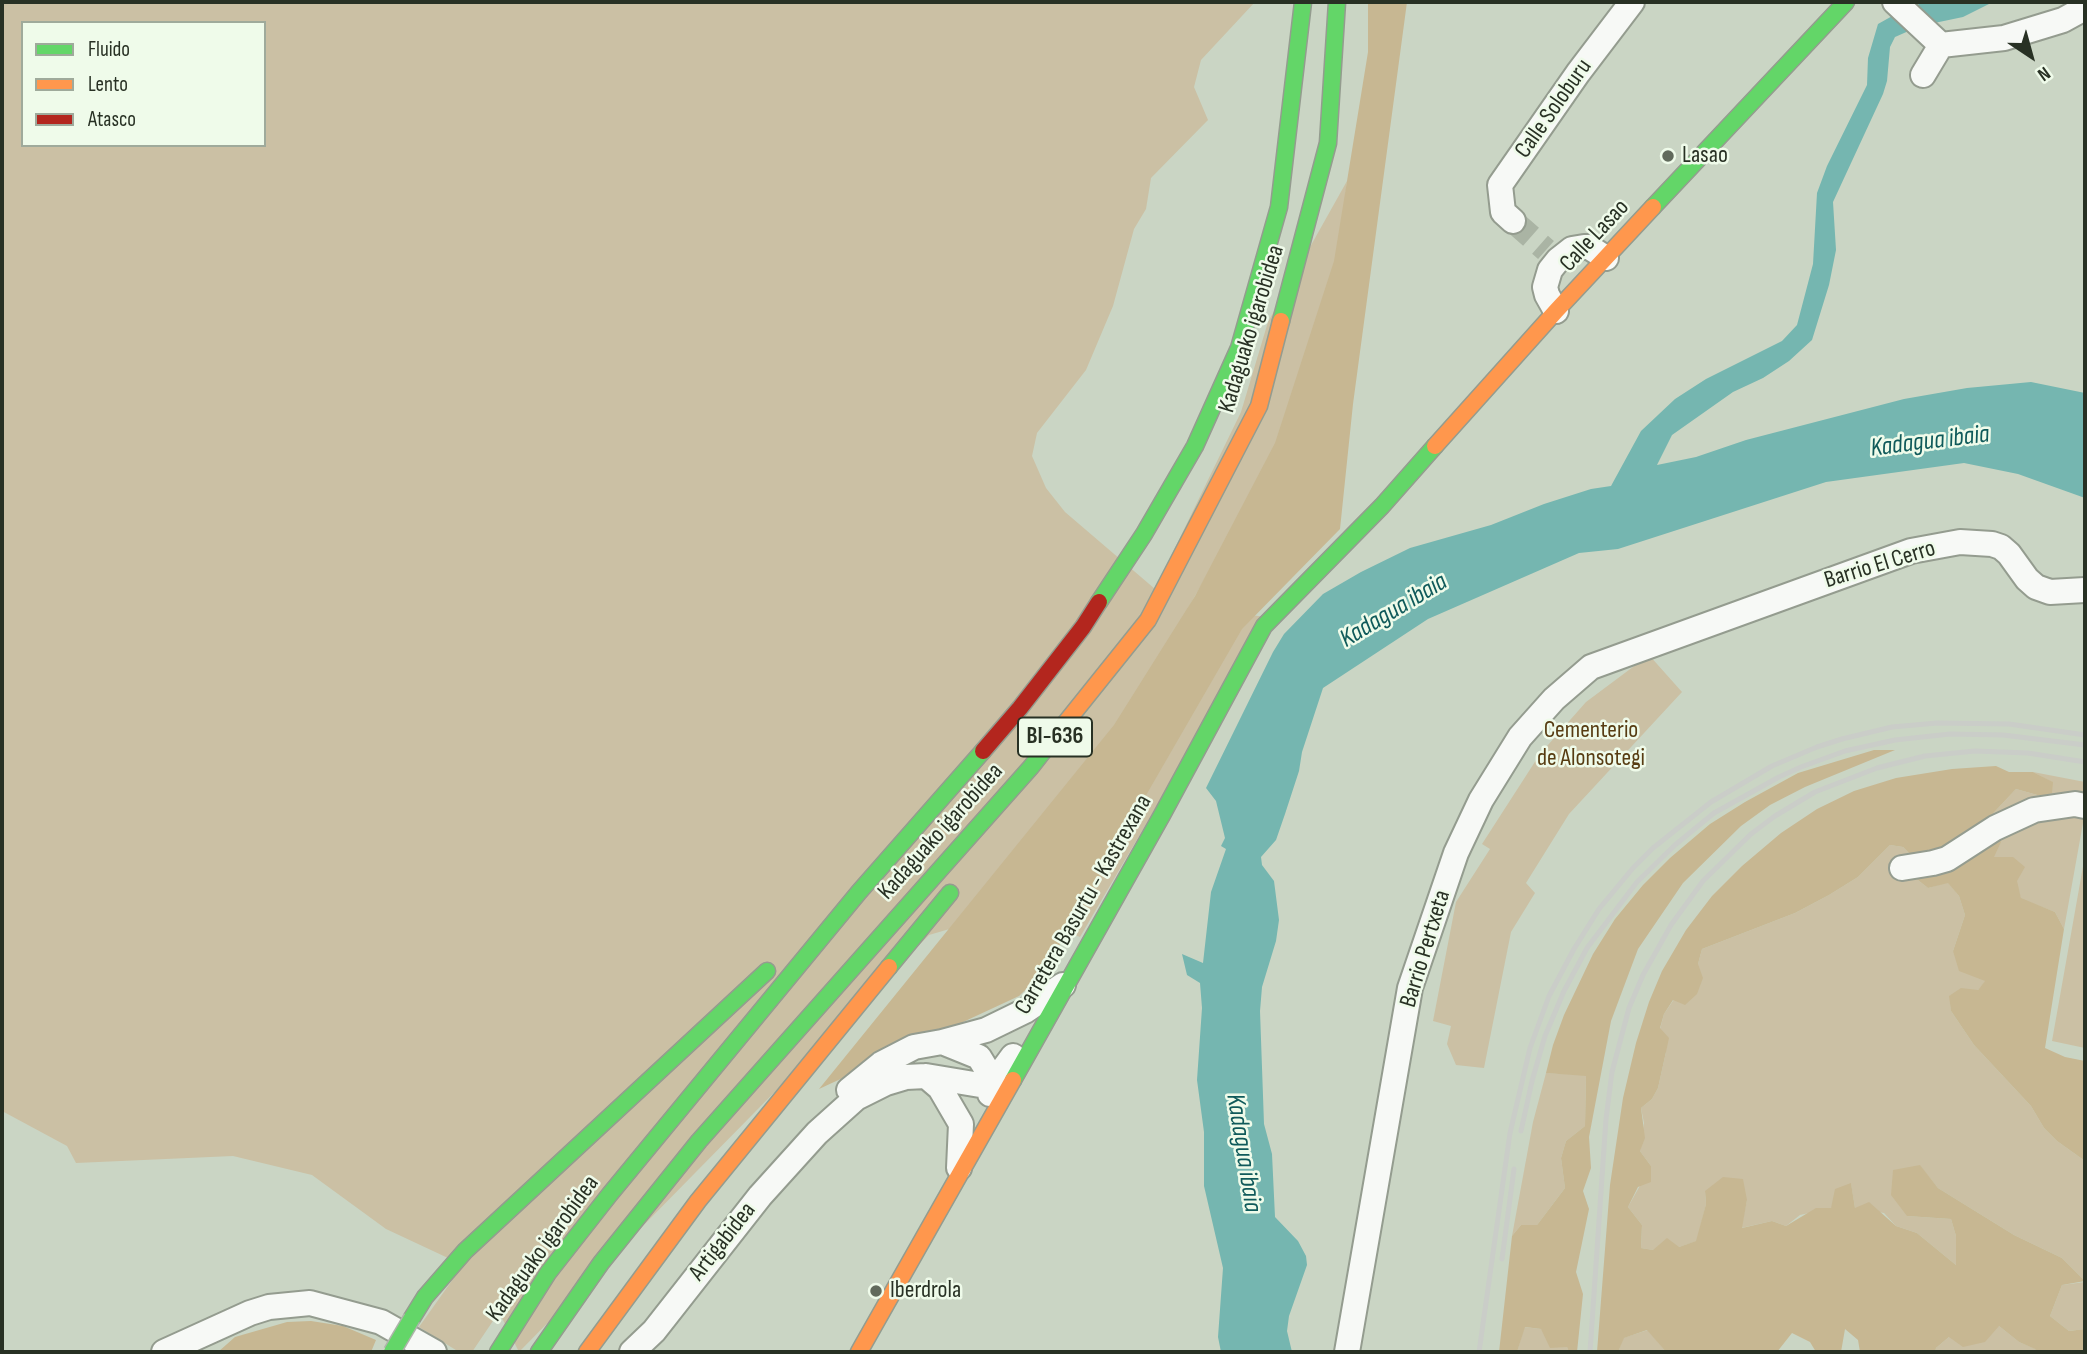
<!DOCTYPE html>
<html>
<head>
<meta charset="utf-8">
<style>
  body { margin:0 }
  #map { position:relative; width:2087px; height:1354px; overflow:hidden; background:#cad5c4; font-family:"Sofia Sans Condensed",sans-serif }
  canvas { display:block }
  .frame { position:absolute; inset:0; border:4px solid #283124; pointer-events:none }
  .legend { position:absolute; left:21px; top:21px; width:245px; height:126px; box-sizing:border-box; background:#effbea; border:2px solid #9faa9b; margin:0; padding:9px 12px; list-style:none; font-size:21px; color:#283124 }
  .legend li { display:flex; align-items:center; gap:14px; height:35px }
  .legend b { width:35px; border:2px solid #9faa9b }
  .north { position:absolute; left:1996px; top:21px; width:70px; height:70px; -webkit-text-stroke:5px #effbea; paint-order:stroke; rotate:144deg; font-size:19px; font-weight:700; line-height:28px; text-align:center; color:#283124 }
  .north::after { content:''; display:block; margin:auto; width:24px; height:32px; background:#283124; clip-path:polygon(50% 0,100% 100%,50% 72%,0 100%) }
</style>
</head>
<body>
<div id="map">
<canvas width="2087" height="1354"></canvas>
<div class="frame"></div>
<ul class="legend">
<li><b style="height:9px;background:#63d668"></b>Fluido</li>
<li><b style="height:9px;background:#ff974d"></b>Lento</li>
<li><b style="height:9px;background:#b3261e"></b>Atasco</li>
</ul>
<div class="north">N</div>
</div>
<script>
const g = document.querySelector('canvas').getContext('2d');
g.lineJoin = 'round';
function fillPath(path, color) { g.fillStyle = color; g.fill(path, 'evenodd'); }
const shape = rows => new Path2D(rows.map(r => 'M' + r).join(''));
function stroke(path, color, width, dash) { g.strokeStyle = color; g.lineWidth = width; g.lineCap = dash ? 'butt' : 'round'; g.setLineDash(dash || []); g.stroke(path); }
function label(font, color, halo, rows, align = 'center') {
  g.font = font + ' "Sofia Sans Condensed",sans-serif'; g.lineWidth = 5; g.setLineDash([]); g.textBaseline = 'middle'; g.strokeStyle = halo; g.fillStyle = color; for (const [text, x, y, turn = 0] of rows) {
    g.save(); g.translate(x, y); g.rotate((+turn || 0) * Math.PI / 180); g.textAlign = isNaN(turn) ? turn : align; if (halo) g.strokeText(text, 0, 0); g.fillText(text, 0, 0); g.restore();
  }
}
const green = shape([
  [2,2,1255,2,1201,60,1194,87,1208,120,1151,178,1146,209,1134,229,1113,306,1086,370,1037,433,1032,456,1046,488,1065,512,1155,589,1241,412,1268,322,1347,181,1336,277,1281,446,1188,608,1267,617,1080,937,1035,920,987,918,929,935,519,1352,499,1312,472,1352,459,1352,419,1327,463,1265,386,1229,312,1175,233,1156,76,1163,67,1146,2,1111],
  [23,23,264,23,264,145,23,145],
  [1649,655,1682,692,1569,814,1526,883,1535,893,1511,932,1484,1068,1456,1065,1447,1044,1451,1026,1433,1021,1456,902,1490,849,1482,844,1540,754,1586,702],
  [2033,772,2085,782,2085,823,2083,823,2064,929,2055,912,2021,899,2016,881,1994,857,1985,822,2016,789,2041,796,2052,782],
  [1890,845,1903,847,1912,856,1914,877,1928,888,1948,882,1959,896,1965,915,1953,951,1973,975,1986,981,1978,990,1950,996,1951,1011,1974,1045,2031,1106,2044,1128,2057,1141,2085,1161,2085,1281,2062,1258,2014,1235,1938,1188,1919,1165,1907,1216,1951,1219,1956,1236,1956,1265,1917,1233,1896,1226,1884,1213,1855,1208,1851,1184,1831,1208,1800,1215,1786,1226,1772,1221,1741,1228,1747,1200,1705,1191,1706,1204,1697,1241,1679,1247,1653,1250,1641,1248,1642,1225,1628,1207,1651,1166,1640,1151,1644,1123,1641,1108,1652,1099,1658,1088,1666,1052,1660,1029,1664,1014,1698,964,1702,949,1795,913,1829,895,1858,877],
  [2085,855,2085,1048,2052,1041],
  [1546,1073,1586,1075,1585,1126,1566,1141,1561,1158,1565,1188,1537,1225,1521,1225,1512,1236,1533,1122],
  [2085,1282,2085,1329,2069,1331,2050,1316,2062,1285],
  [1999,1326,2019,1342,2036,1349,2039,1352,1935,1352,1936,1348,1949,1337],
  [1524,1327,1541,1329,1567,1347,1569,1352,1517,1352],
  [1648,1330,1666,1352,1618,1352,1623,1338]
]);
const forest = shape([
  [1368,2,1407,2,1353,404,1340,529,1242,629,1044,972,1019,996,819,1089,1114,725,1195,596,1275,443,1334,261,1368,52],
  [1874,750,1895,750,1805,787,1770,805,1741,826,1683,883,1638,949,1611,1021,1589,1137,1591,1168,1583,1191,1589,1209,1576,1272,1583,1294,1577,1352,1569,1352,1567,1347,1550,1348,1541,1329,1525,1327,1517,1352,1499,1352,1512,1236,1521,1225,1537,1225,1565,1188,1561,1158,1566,1141,1585,1126,1586,1076,1546,1073,1553,1045,1564,1015,1593,954,1615,919,1643,885,1670,858,1710,824,1745,802,1798,773],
  [1996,766,2009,772,2033,772,2053,782,2052,793,2041,796,2016,789,1985,822,2001,842,1994,857,2013,857,2025,867,2017,881,2021,898,2055,912,2064,929,2045,1048,2065,1057,2085,1061,2085,1161,2057,1141,2044,1128,2031,1106,1974,1045,1951,1011,1949,996,1961,988,1978,990,1985,981,1959,971,1953,951,1965,915,1959,896,1948,883,1928,888,1914,877,1912,856,1903,847,1890,845,1858,877,1829,895,1795,913,1702,949,1698,964,1703,978,1697,994,1685,1005,1673,1000,1664,1014,1660,1028,1669,1038,1666,1052,1658,1088,1652,1099,1641,1108,1645,1138,1640,1151,1651,1166,1651,1182,1638,1187,1628,1207,1642,1225,1641,1248,1653,1250,1667,1238,1679,1247,1696,1241,1706,1204,1705,1191,1723,1177,1743,1179,1747,1200,1742,1228,1772,1221,1786,1226,1816,1208,1831,1208,1835,1189,1851,1183,1855,1208,1869,1202,1896,1226,1917,1233,1956,1265,1956,1236,1951,1219,1907,1216,1891,1195,1893,1170,1920,1165,1938,1188,2014,1235,2062,1258,2085,1281,2062,1285,2050,1316,2069,1331,2085,1329,2085,1352,2039,1352,2035,1349,2019,1342,1999,1326,1985,1342,1963,1347,1949,1337,1936,1348,1935,1352,1860,1352,1858,1340,1845,1329,1841,1352,1816,1352,1810,1342,1792,1333,1777,1352,1666,1352,1647,1330,1624,1338,1618,1352,1597,1352,1610,1185,1623,1098,1636,1043,1649,1002,1662,971,1686,930,1712,896,1742,866,1781,833,1817,809,1854,791,1896,778,1952,769],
  [311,1321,343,1326,376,1340,371,1352,218,1352,235,1337,287,1322]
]);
const water = shape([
  [1925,2,1993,2,1963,17,1920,26,1895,37,1890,47,1887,81,1883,94,1833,202,1836,250,1829,285,1812,340,1789,361,1763,378,1733,392,1672,435,1657,465,1696,457,1746,440,1904,399,1967,388,2031,382,2085,393,2085,498,2018,474,1964,463,1826,482,1618,549,1579,553,1428,619,1323,688,1302,752,1299,771,1285,814,1276,840,1261,857,1262,865,1274,881,1279,920,1276,941,1262,987,1260,1011,1264,1124,1272,1154,1275,1217,1298,1241,1306,1256,1307,1265,1289,1316,1287,1331,1292,1352,1221,1352,1218,1337,1223,1268,1204,1186,1204,1132,1197,1080,1202,1008,1200,983,1187,975,1182,954,1203,963,1211,892,1226,849,1221,846,1225,838,1216,801,1206,788,1273,652,1284,634,1323,594,1361,572,1410,548,1491,525,1544,504,1591,489,1611,486,1641,431,1675,399,1706,379,1782,341,1797,325,1813,264,1817,193,1827,166,1867,85,1868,58,1878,24,1903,10]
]);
const streetTunnel = shape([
  [1513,221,1546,250]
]);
const street = shape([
  [1895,2,1941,45,2004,38,2063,20,2085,8],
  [1923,75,1941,45],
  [1513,221,1503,212,1500,185,1578,73,1632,2],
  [1556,311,1547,295,1545,287,1550,270,1558,260,1572,249,1584,247,1589,247,1606,258],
  [1902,868,1933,863,1947,859,1995,828,2034,810,2075,804,2085,806],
  [942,1042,986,1030,1025,1011,1063,985],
  [926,1076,940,1088,961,1124,959,1168],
  [849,1090,881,1064,914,1047,942,1042,979,1057,990,1075,990,1094],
  [164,1352,250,1313,269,1307,310,1303,381,1322,434,1352],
  [632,1352,654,1331,760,1196,817,1133,856,1098,886,1083,906,1077,926,1076,980,1085,996,1079,1013,1056],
  [1347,1352,1410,988,1456,853,1481,800,1520,737,1554,699,1591,667,1911,551,1960,542,1992,544,2001,547,2009,554,2027,579,2036,587,2050,592,2085,590]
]);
const fast = shape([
  [1653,207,1846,2],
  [1281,321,1328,143,1337,2],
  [1099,602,1144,534,1195,446,1239,348,1279,207,1303,2],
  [889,967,950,893],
  [1013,1080,1162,815,1264,626,1382,506,1435,446],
  [412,1318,425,1297,465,1251,767,971],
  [498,1352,548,1273,610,1194,859,892,983,751],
  [539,1352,601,1263,699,1141,1031,767,1063,726]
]);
const slow = shape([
  [1435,446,1556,311,1653,207],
  [1063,726,1148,620,1259,406,1281,321],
  [587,1352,698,1201,889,967],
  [859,1352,1013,1080]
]);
const jam = shape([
  [983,751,1020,708,1083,627,1099,602]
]);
const rail = shape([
  [1521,1131,1532,1081,1545,1036,1564,991,1587,948,1637,882,1675,845,1714,813,1779,777,1801,767,1845,751,1895,740,1950,734,2003,735,2085,745],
  [1502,1259,1514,1169],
  [1479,1352,1510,1133,1530,1048,1549,996,1574,949,1599,909,1633,868,1653,848,1711,802,1772,766,1817,747,1842,739,1892,727,1937,723,2009,724,2085,735],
  [1590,1352,1606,1119,1612,1072,1629,1008,1643,975,1671,925,1703,881,1751,834,1775,816,1815,792,1877,768,1925,756,1975,751,2028,753,2085,762]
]);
const fastBridge = shape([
  [392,1352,412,1318]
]);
const markers = [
  [1668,156,7,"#616a5c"],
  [876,1291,7,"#616a5c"]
];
const shields = [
  [1055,737,74]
];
const shieldNames = [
  ["BI-636",1055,737]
];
const streetNames = [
  ["Calle Soloburu",1554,109,-55],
  ["Calle Lasao",1595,236,-47],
  ["Kadaguako igarobidea",1252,329,-73],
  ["Barrio El Cerro",1880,565,-17],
  ["Kadaguako igarobidea",941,832,-48],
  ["Carretera Basurtu - Kastrexana",1084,905,-60],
  ["Barrio Pertxeta",1426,949,-73],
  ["Artigabidea",723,1242,-52],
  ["Kadaguako igarobidea",543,1249,-54]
];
const poiNames = [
  ["Lasao",1682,156],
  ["Iberdrola",890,1291]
];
const parkNames = [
  ["Cementerio",1591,731],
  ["de Alonsotegi",1591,759]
];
const waterNames = [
  ["Kadagua ibaia",1930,442,-7],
  ["Kadagua ibaia",1394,611,-31],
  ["Kadagua ibaia",1243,1153,81]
];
fillPath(green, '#cbc0a4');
fillPath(forest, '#c7b792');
fillPath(water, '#75b6b0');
stroke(streetTunnel, '#aab4a4', 24, [24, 12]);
stroke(street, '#949c8f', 28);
stroke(fast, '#949c8f', 19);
stroke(slow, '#949c8f', 19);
stroke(jam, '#949c8f', 19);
stroke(street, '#f7f9f6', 24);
stroke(fast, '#63d668', 16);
stroke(slow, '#ff974d', 16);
stroke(jam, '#b3261e', 16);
stroke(rail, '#cacdc8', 5);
stroke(fastBridge, '#aeb4aa', 19, []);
stroke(fastBridge, '#63d668', 16);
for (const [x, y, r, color] of markers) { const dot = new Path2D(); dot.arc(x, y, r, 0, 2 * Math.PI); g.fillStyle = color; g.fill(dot); stroke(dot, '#effbea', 2.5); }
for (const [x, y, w] of shields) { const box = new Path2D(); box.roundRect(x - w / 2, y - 19.5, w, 39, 5); g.fillStyle = '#effbea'; g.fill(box); stroke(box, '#283124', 2); }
label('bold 23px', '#283124', null, shieldNames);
label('24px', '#283124', '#effbea', streetNames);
label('24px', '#283124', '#effbea', poiNames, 'left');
label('24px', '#573c12', '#effbea', parkNames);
label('italic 26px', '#0f5a5a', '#effbea', waterNames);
</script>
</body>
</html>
